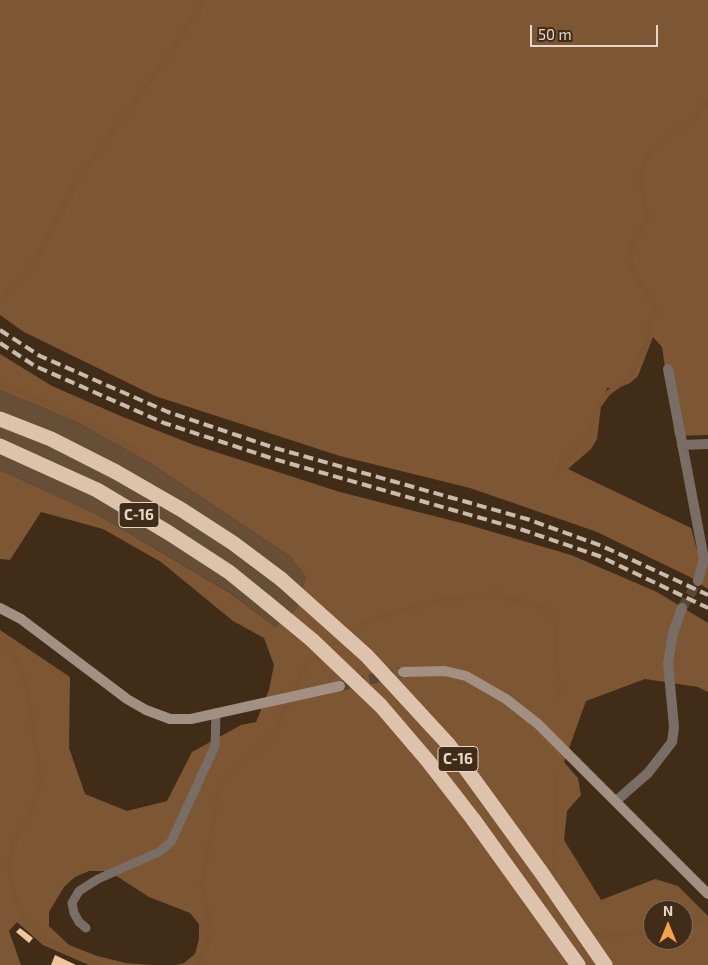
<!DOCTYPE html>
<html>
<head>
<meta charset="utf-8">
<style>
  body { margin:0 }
  #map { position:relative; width:708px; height:965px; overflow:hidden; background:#412c18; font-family:"Exo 2",sans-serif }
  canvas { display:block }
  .north { position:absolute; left:643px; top:900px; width:50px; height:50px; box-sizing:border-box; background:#412c18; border:1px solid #837060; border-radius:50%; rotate:0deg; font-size:14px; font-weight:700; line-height:20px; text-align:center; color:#e5d7cb }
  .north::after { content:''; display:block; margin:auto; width:18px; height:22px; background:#f7a149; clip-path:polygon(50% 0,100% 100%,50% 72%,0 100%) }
  .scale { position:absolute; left:530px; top:25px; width:128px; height:22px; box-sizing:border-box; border:2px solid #e5d7cb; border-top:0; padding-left:6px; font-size:15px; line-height:18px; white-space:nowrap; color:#e5d7cb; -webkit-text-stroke:4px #412c18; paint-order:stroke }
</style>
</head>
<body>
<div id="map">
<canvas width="708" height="965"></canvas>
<div class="north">N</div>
<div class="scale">50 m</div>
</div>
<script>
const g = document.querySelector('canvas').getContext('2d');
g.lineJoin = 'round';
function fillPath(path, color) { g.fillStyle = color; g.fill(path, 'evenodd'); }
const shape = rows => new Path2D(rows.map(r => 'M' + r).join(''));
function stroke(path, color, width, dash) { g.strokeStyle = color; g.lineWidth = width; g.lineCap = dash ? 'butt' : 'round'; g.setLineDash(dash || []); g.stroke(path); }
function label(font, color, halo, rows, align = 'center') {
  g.font = font + ' "Exo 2",sans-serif'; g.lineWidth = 5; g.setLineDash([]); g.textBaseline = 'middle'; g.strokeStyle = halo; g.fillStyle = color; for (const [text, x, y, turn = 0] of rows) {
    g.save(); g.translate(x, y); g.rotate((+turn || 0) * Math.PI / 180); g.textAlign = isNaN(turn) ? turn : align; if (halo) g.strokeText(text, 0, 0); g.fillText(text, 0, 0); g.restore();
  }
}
const green = shape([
  [0,390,75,421,152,464,290,556,306,577,296,609,275,627,229,592,96,514,0,470]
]);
const forest = shape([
  [0,0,708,0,708,435,675,436,662,347,653,337,638,376,630,383,618,388,607,388,601,406,597,439,591,449,568,469,691,528,697,550,708,556,708,589,690,577,597,532,577,525,470,488,340,456,155,396,24,332,0,315],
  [0,354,52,386,123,417,194,445,340,492,469,525,571,555,657,592,708,623,708,692,698,687,645,679,586,701,564,762,578,778,581,795,567,811,564,840,601,900,655,879,678,886,708,916,708,965,176,965,184,963,195,954,199,939,199,924,190,913,149,897,118,877,103,871,89,871,75,877,64,887,49,912,49,926,69,945,97,956,126,963,152,965,89,965,43,945,17,922,9,931,21,965,0,965,0,630,70,677,69,748,85,794,127,811,167,801,192,752,241,725,256,722,269,690,274,665,264,638,233,621,161,562,103,529,41,512,10,560,0,559,0,470,96,514,230,593,275,627,296,609,306,577,290,556,152,464,75,421,0,390],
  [653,910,683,910,683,940,653,940]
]);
const stream = shape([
  [0,300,24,274,38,255,77,180,165,60,204,0],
  [0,382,88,423,145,456],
  [554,475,563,461,588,436,595,411,608,393,630,377,641,353,647,346,650,321,655,314,656,309,640,284,629,260,631,243,640,233,647,217,641,181,644,161,657,145,697,115,708,99],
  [492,596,500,586],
  [0,643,15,658,26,683,41,780,28,817,13,843,9,865,14,897,26,921,45,940,98,965],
  [554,882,556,774],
  [683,927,692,926,708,918],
  [587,932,604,937,653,930],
  [196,965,201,960,211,932,202,884,220,782,273,736,307,663,368,620,440,601,470,596,506,597,543,608,556,621,558,697]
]);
const building = shape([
  [20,928,33,938,29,943,16,932],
  [55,955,76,965,51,965]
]);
const streetTunnel = shape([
  [682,608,698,581]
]);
const secondaryTunnel = shape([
  [340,686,403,672]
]);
const lane = shape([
  [86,928,79,922,74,913,72,903,79,891,98,879,159,852,171,842,215,746,216,713]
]);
const street = shape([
  [668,369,704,559,698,581],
  [682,445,708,444],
  [616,801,648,773,672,742,674,727,668,663,673,633,682,608]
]);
const secondary = shape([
  [0,608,21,619,127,699,146,710,170,719,191,719,340,686],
  [403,672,445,671,466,676,506,699,538,724,708,894]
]);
const highway = shape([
  [0,419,51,439,116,472,182,510,233,543,281,579],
  [0,446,97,490,169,533,229,572,266,602]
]);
const rail = shape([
  [0,330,40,356,168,412,275,448,527,519,602,546,708,595],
  [0,343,35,366,164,423,274,459,523,530,599,556,708,608]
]);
const highwayBridge = shape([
  [281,579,367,656,448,744,541,872,605,965],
  [266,602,312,640,381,706,428,761,473,819,578,965]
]);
const shields = [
  [139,515,40],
  [458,759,40]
];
const shieldNames = [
  ["C-16",139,515],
  ["C-16",458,759]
];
fillPath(green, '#674e37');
fillPath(forest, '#7d5733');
stroke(stream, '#7b5531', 5);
fillPath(building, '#f0c49d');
stroke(streetTunnel, '#5a4633', 10, [10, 5]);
stroke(secondaryTunnel, '#5a4633', 10, [10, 5]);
stroke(lane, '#796e65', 9);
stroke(street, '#796e65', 10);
stroke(secondary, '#a29182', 10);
stroke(highway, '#dec3ac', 15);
stroke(rail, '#cabbad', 4, [10, 5]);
stroke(highwayBridge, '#dec3ac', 15);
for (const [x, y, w] of shields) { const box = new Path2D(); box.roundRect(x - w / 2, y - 12.5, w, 25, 4); g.fillStyle = '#412c18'; g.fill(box); stroke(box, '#e5d7cb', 1); }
label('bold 15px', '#e5d7cb', null, shieldNames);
</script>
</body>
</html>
